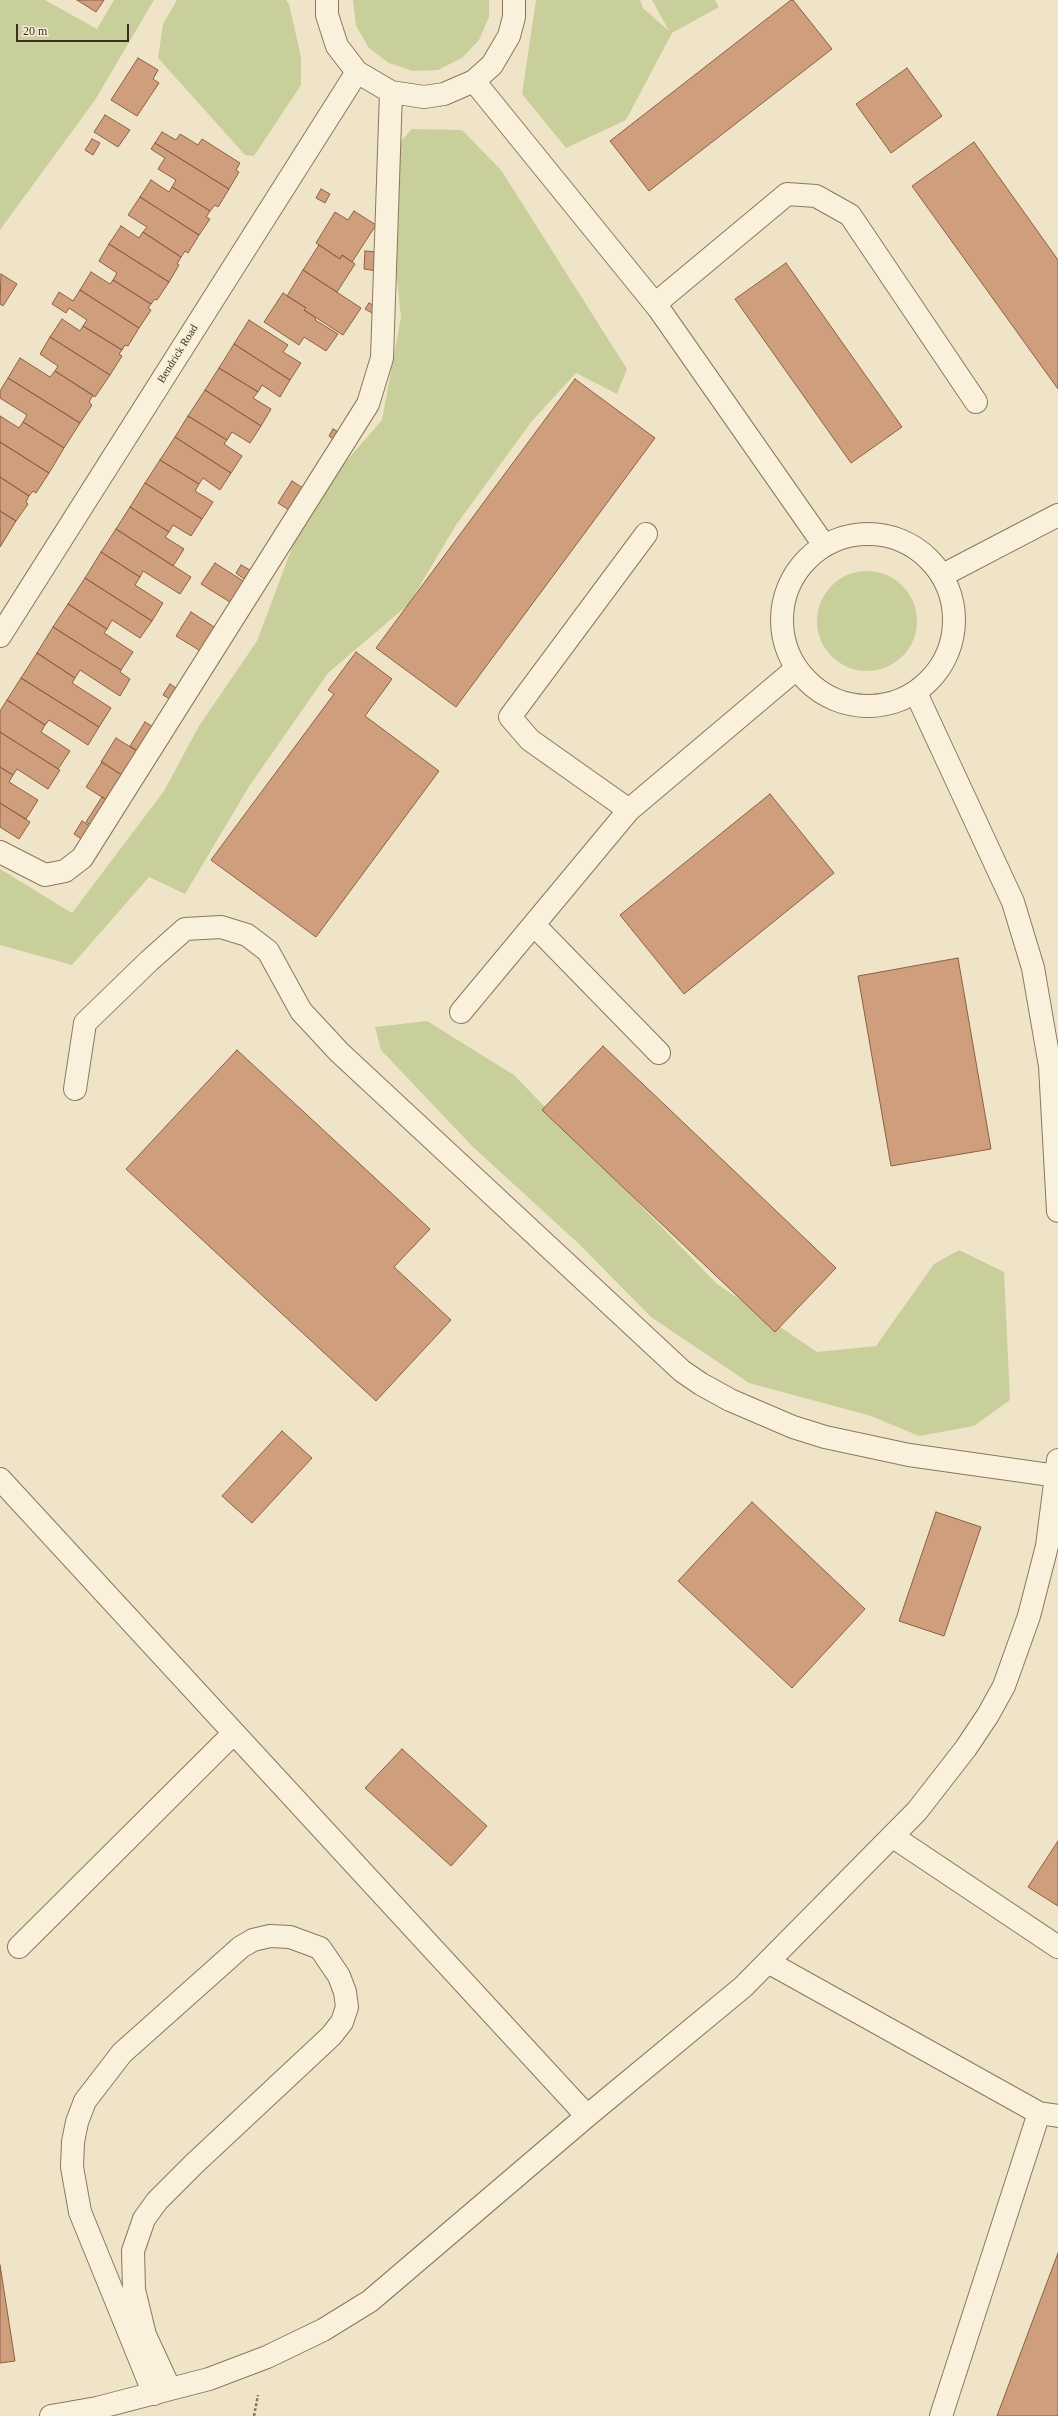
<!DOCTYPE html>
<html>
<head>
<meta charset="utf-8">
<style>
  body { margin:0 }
  #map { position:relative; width:1058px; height:2416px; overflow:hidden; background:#f0e4c8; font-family:Georgia,serif }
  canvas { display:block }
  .scale { position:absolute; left:16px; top:24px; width:113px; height:18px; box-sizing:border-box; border:2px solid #3d2e20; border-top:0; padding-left:5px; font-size:12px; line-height:14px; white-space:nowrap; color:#3d2e20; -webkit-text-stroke:3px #f7eed8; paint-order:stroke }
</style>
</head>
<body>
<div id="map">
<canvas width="1058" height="2416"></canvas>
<div class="scale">20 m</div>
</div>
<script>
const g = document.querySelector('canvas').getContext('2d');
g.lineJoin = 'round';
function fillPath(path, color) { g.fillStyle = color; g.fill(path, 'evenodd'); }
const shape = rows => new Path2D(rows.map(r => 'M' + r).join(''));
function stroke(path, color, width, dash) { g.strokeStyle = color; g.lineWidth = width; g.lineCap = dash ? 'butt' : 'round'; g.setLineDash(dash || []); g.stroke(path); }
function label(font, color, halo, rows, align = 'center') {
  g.font = font + ' Georgia,serif'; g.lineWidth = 3; g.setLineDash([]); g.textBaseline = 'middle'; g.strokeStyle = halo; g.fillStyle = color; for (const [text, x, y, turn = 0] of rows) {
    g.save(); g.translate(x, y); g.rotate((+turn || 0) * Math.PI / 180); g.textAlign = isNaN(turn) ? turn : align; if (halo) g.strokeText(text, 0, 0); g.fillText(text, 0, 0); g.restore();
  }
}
const green = shape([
  [0,0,45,0,97,29,114,0,154,0,95,100,0,230],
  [177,0,286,0,289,4,301,57,301,85,254,156,245,155,158,58,163,24],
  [353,0,489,0,489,17,479,40,462,58,438,70,413,71,389,63,369,48,356,26],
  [536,0,640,0,643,8,669,31,652,0,715,0,719,7,672,33,626,120,566,148,522,94],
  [412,129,462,130,501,170,627,369,617,394,576,373,532,421,456,525,409,604,328,673,250,785,185,894,149,877,72,965,0,945,0,869,72,913,164,791,199,726,257,641,308,505,382,420,401,317,394,252,380,164],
  '817 621a50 50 0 1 1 100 0a50 50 0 1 1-100 0Z',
  [427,1021,514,1075,717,1284,817,1352,876,1346,934,1264,959,1250,1004,1272,1010,1400,974,1426,919,1436,871,1416,749,1383,651,1317,579,1244,472,1146,381,1050,375,1027]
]);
const building = shape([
  [77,0,104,0,96,12,77,0],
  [791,0,793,0,832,49,649,191,610,141,791,0],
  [138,58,158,70,153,79,159,83,137,116,111,100,138,58],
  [907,68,942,116,891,153,856,104,907,68],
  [105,115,130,130,118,147,94,132,105,115],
  [162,132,176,140,180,134,198,145,202,139,240,163,236,170,239,172,229,189,155,143,162,132],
  [92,139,100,143,93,155,85,150,92,139],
  [974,142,1058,260,1058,389,912,186,974,142],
  [155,143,229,189,218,207,215,205,210,211,172,187,176,180,158,169,165,158,151,149,155,143],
  [151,180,169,192,172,187,210,211,206,217,210,219,199,235,140,197,151,180],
  [321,189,330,194,325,203,316,198,321,189],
  [140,197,199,235,188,253,185,251,181,257,143,232,147,227,128,215,140,197],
  [354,211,376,225,352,262,342,255,340,259,316,243,335,212,348,220,354,211],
  [121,226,139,238,143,232,181,257,177,264,179,265,169,282,109,244,121,226],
  [109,244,169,282,157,300,155,299,151,304,113,280,117,273,99,261,109,244],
  [319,245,340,259,342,255,355,264,337,292,303,270,319,245],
  [365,251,379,252,378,271,364,269,365,251],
  [786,263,902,427,851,463,735,299,786,263],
  [303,270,361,308,343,335,304,310,306,308,287,296,303,270],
  [91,272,110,284,113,280,151,304,148,308,151,310,139,328,80,290,91,272],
  [1,274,17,284,3,306,0,304,1,274],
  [80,290,139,328,128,346,125,345,122,350,83,326,87,320,69,308,66,313,52,304,59,292,73,301,80,290],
  [283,293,306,308,304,310,316,318,315,320,338,334,326,351,304,337,299,345,264,322,283,293],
  [369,303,378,308,374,314,365,309,369,303],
  [62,319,80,331,83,326,122,350,119,354,122,356,110,375,50,337,62,319],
  [249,320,288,345,283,352,301,363,290,380,234,344,249,320],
  [50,337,110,375,95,397,55,371,58,366,40,354,50,337],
  [234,344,290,380,280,397,262,385,258,392,219,368,234,344],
  [20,358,50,377,55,371,93,395,89,402,92,405,80,423,8,378,20,358],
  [219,368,258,392,253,398,271,409,261,426,205,390,219,368],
  [8,378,80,423,64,448,23,422,27,415,0,398,0,391,8,378],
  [575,379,655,438,456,707,376,648,575,379],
  [205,390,261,426,250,443,232,432,227,440,188,416,205,390],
  [0,416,19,428,23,422,64,448,49,473,0,442,0,416],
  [188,416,227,440,224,444,242,456,231,473,175,437,188,416],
  [333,429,344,435,339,443,329,436,333,429],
  [175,437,231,473,220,490,203,478,199,484,160,460,175,437],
  [0,442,49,473,36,493,33,491,29,496,0,477,0,442],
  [160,460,199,484,195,491,213,502,202,519,145,483,160,460],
  [0,477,29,496,26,502,28,504,16,521,0,511,0,477],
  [292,481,311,493,297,515,278,503,292,481],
  [145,483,202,519,191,536,173,525,169,532,130,507,145,483],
  [130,507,169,532,165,537,184,549,173,566,116,529,130,507],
  [0,511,16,521,0,547,0,511],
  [116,529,191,577,180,594,143,571,140,577,101,552,116,529],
  [101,552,140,577,135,585,163,603,152,621,85,578,101,552],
  [215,563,251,586,238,607,201,584,215,563],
  [241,565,250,570,244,579,236,573,241,565],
  [85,578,152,621,140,638,112,620,107,629,68,604,85,578],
  [68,604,107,629,104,633,133,652,121,670,53,627,68,604],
  [191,612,222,632,207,655,176,636,191,612],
  [53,627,121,670,120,672,130,679,120,696,80,670,75,678,37,653,53,627],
  [356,652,392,679,365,716,439,771,316,937,211,860,334,694,328,690,356,652],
  [37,653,75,678,72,683,111,708,99,727,21,678,37,653],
  [21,678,99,727,88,745,49,720,45,725,7,700,21,678],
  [170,684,179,690,173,701,163,695,170,684],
  [7,700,45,725,41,732,70,751,58,769,0,732,0,711,7,700],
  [145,722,160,731,145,756,130,746,145,722],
  [0,732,60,770,48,789,17,769,13,775,0,767,0,732],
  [116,738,145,756,130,780,101,762,116,738],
  [102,762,128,779,113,804,86,787,102,762],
  [0,767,13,775,9,782,38,800,26,819,0,803,0,767],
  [770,794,834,873,684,994,620,915,770,794],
  [102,797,113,804,97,829,86,822,102,797],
  [0,803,30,822,19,839,0,827,0,803],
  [82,821,94,829,86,842,74,834,82,821],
  [958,958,991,1149,891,1166,858,976,958,958],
  [603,1046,836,1268,775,1332,542,1110,603,1046],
  [237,1050,430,1229,394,1267,451,1320,376,1401,126,1169,237,1050],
  [282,1431,312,1458,252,1523,222,1496,282,1431],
  [752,1502,865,1609,792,1688,678,1581,752,1502],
  [936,1512,981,1527,944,1636,899,1621,936,1512],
  [402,1749,487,1826,451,1866,365,1788,402,1749],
  [1058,1841,1058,1906,1028,1887,1058,1841],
  [1058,2253,1058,2416,997,2416,1058,2253],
  [0,2265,15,2361,0,2363,0,2265]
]);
const path = shape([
  [254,2416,258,2395]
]);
const minor = shape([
  [327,0,327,15,337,46,357,72,391,92,424,97,444,94,474,81,492,65,509,36,514,17,514,0],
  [474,81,659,309,824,545],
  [655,304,787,194,816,196,850,215,976,402],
  '782 620a86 86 0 1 1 172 0a86 86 0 1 1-172 0Z',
  [943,575,1058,515],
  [0,636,357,72],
  [916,693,1013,902,1033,968,1050,1066,1058,1211],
  [629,810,530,740,510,717,646,534],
  [0,852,45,875,65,871,82,858,368,404,382,358,391,92],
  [535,926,659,1053],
  [461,1012,629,810,796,669],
  [75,1089,85,1023,149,961,185,929,221,927,247,935,268,951,301,1011,339,1052,682,1371,701,1384,730,1400,793,1427,825,1437,909,1455,1058,1476],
  [0,1479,587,2116],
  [892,1836,1058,1947],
  [19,1947,234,1733],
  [768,1962,1039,2113,1058,2116],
  [154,2394,80,2212,72,2167,73,2142,77,2122,85,2101,122,2053,241,1947,253,1940,270,1936,290,1937,320,1948,339,1976,345,1992,347,2007,342,2022,331,2036,195,2163,157,2201,144,2219,133,2251,134,2290,145,2335,170,2389],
  [51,2416,97,2408,209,2379,267,2357,323,2330,370,2301,587,2116,743,1987,917,1811,966,1748,988,1715,1004,1686,1029,1616,1047,1546,1058,1460],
  [941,2416,1039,2113]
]);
const streetNames = [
  ["Bendrick Road",178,354,-58]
];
fillPath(green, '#c9cf9b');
fillPath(building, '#cf9f7d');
stroke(building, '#8d5f41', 1);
stroke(minor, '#8d765c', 24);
stroke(path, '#8d765c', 2.5, [3, 2]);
stroke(minor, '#faf1dc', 22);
label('11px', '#3d2e20', '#f7eed8', streetNames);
</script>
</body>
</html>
